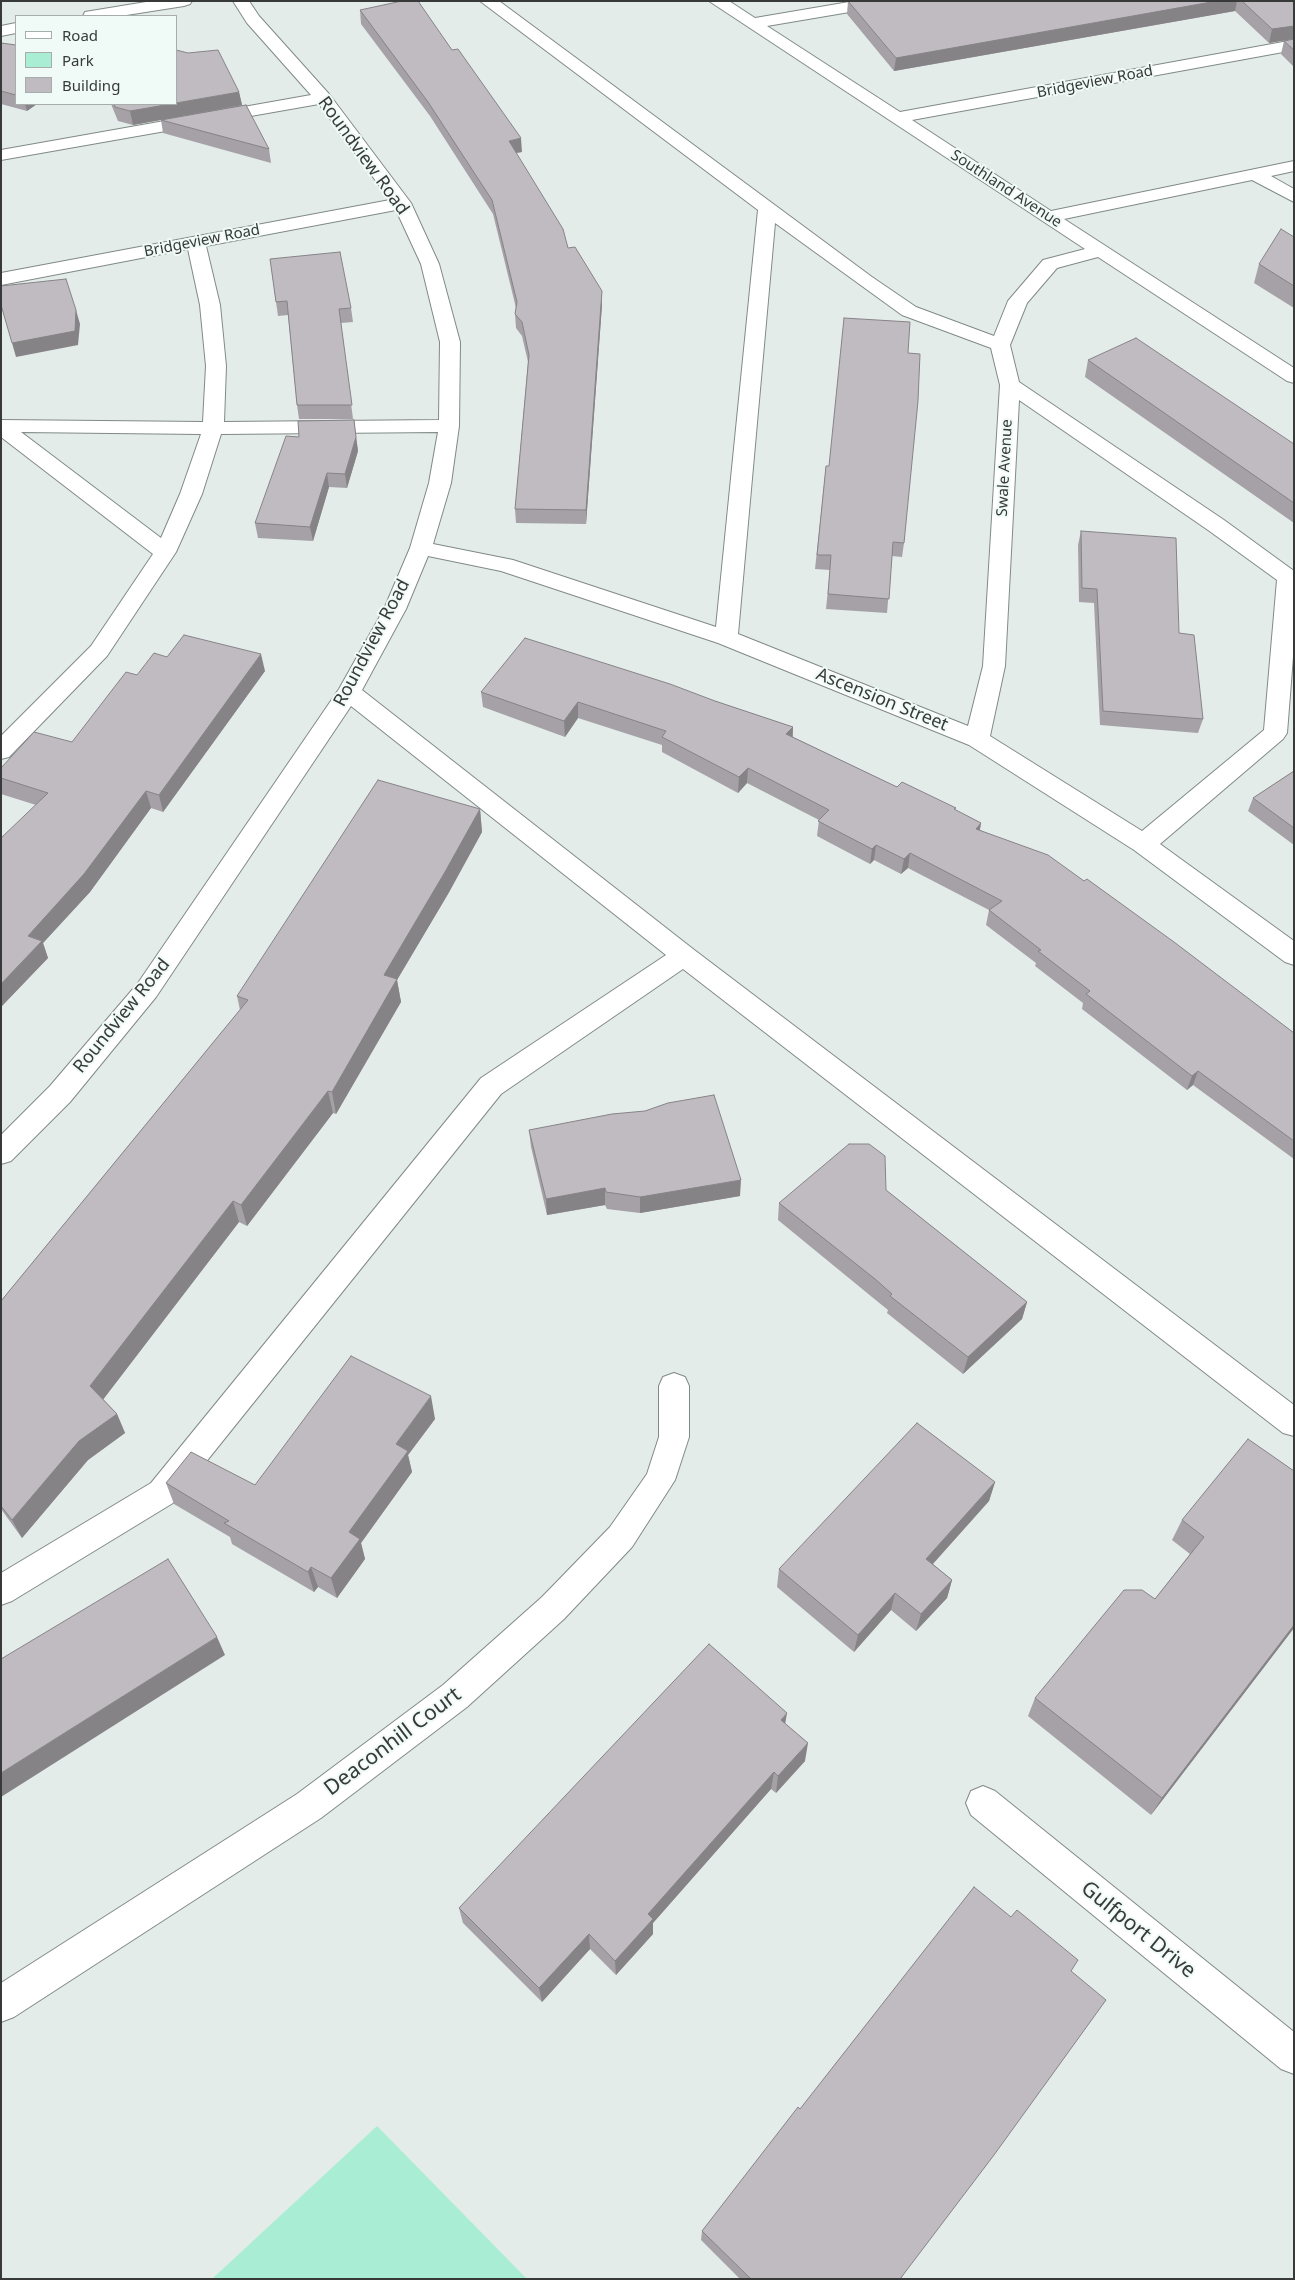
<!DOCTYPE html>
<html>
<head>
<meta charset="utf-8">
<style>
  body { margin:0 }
  #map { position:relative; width:1295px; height:2280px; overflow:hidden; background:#e3ece9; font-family:"Noto Sans",sans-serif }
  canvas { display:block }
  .frame { position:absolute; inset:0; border:2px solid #373a39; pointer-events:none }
  .legend { position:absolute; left:15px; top:15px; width:162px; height:90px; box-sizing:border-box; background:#f0faf6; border:1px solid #a6adaa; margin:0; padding:6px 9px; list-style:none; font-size:15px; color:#373a39 }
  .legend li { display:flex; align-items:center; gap:10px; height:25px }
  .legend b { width:25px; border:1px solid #a6adaa }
</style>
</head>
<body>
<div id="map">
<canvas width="1295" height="2280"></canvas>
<div class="frame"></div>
<ul class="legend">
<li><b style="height:6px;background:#fff"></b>Road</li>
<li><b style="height:14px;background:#a9edd4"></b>Park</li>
<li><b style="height:14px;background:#c0bbc1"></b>Building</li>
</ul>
</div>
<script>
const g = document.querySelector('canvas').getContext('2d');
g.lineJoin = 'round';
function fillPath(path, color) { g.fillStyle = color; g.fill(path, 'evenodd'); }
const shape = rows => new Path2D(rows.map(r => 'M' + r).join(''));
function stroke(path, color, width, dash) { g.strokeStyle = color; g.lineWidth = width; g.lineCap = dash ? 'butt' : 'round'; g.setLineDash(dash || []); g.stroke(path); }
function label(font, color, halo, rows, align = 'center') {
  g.font = font + ' "Noto Sans",sans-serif'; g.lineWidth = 4; g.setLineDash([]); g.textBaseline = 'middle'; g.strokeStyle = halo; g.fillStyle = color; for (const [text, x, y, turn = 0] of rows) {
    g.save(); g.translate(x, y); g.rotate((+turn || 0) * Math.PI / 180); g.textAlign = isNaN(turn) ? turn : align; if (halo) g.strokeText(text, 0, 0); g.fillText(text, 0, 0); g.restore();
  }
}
const green = shape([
  [377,2126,527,2279,212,2279]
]);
const minor = shape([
  [152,1,192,1,190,4,184,6,120,16,83,16,85,12,91,11,152,1],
  [233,1,249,1,259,16,329,94,411,203,439,264,460,342,459,426,451,483,433,544,513,560,716,627,758,210,480,1,499,1,872,277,916,307,994,336,1008,301,1043,260,1085,249,709,1,729,1,755,18,855,1,893,1,891,4,885,6,767,26,900,112,1294,40,1294,50,912,120,1051,211,1294,161,1294,171,1271,176,1294,189,1294,202,1252,180,1064,219,1294,368,1294,383,1287,381,1098,257,1057,268,1027,303,1010,345,1019,382,1224,520,1294,571,1294,644,1287,733,1283,739,1160,844,1294,941,1294,965,1285,962,1134,850,969,745,718,643,501,571,428,556,406,609,362,690,693,949,1294,1405,1294,1436,1283,1433,683,969,501,1094,173,1503,12,1601,1,1605,1,1573,151,1483,481,1078,666,955,351,706,156,997,70,1102,11,1161,1,1164,1,1135,50,1086,138,983,339,689,384,609,410,548,429,483,438,432,221,434,202,494,176,552,107,656,9,757,1,759,1,736,91,646,153,554,1,437,1,420,203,422,206,366,200,305,188,249,1,285,1,273,390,200,319,104,1,160,1,150,311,95,247,23,233,1],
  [396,210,421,264,440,342,439,420,224,422,226,366,220,305,206,246,396,210],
  [775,223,902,315,991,348,1000,385,983,666,968,726,738,634,775,223],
  [1019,400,1208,530,1277,580,1264,730,1142,831,990,736,1005,666,1019,400],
  [21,432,201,434,180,494,161,538,21,432],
  [16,23,16,33,1,36,1,26,16,23],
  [674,1373,685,1377,689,1386,689,1437,675,1480,632,1547,564,1619,467,1707,321,1818,14,2017,1,2022,1,1983,297,1794,443,1685,542,1597,610,1527,647,1474,659,1437,659,1386,663,1377,674,1373],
  [983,1786,995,1791,1294,2032,1294,2074,1281,2069,971,1815,966,1803,971,1791,983,1786]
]);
const wall = shape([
  [848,1,1294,1,1294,67,1281,54,1284,41,1292,39,1269,43,1235,11,894,71,847,14],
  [360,10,522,152,516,153,568,248,602,305,586,524,516,523,515,509,528,362,522,336,516,328,515,314,516,308,493,214,430,116,361,24],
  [1,43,16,45,16,104,37,104,27,111,1,104],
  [239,92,242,105,269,149,271,163,163,133,161,120,133,125,118,121,111,104,176,104],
  [1294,237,1294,308,1254,283,1259,264],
  [270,259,351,308,353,322,341,323,353,419,299,419,297,405,288,315,278,316],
  [908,353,904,543,902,557,892,556,887,613,826,609,830,570,815,569,826,466,829,466],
  [1088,360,1294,444,1294,523,1085,377],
  [354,420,358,451,347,488,329,487,313,541,258,538,255,523,299,437],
  [1081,531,1179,633,1203,719,1198,733,1100,725,1094,603,1079,602,1078,545],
  [167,657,265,671,163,812,151,808,90,892,43,943,48,958,1,1007,36,805,1,794,1,768,72,742,137,675],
  [481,692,715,701,793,727,793,737,897,787,955,810,981,823,980,830,1084,881,1294,1033,1294,1159,1193,1085,1187,1090,1082,1009,1083,1003,1035,966,1036,963,986,925,989,910,908,868,901,874,874,860,870,864,817,836,819,820,747,783,738,793,662,752,662,745,578,718,565,737,483,707],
  [1294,771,1294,845,1248,811,1253,798],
  [480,809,482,832,448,894,397,980,401,1002,336,1114,333,1113,247,1226,239,1222,103,1399,117,1414,125,1433,88,1460,22,1538,1,1509,1,1301,240,1010,237,996],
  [529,1130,740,1196,640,1213,607,1209,605,1205,547,1215,531,1147],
  [886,1190,1027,1302,1022,1319,963,1374,887,1313,888,1310,872,1297,778,1220,779,1203],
  [435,1419,408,1455,412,1472,361,1543,365,1559,337,1598,318,1587,314,1592,232,1544,230,1537,174,1504,166,1483,255,1485],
  [1294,1471,1294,1628,1151,1815,1028,1716,1035,1698,1155,1599,1190,1554,1172,1540,1182,1520],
  [995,1482,989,1501,933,1564,952,1580,947,1598,916,1631,891,1610,854,1652,777,1587,779,1569],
  [785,1724,805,1761,776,1793,771,1789,653,1923,653,1934,616,1975,590,1949,542,2002,463,1923,459,1908],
  [1071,1971,901,2279,740,2279,701,2240,702,2231,800,2109]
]);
const shadedWall = shape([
  [1217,1,1237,1,1235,11,894,71,896,58],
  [1294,26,1294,39,1269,43,1272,29],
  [239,92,242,105,133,125,130,111,171,104,176,104,176,103],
  [25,104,37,104,27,111],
  [521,138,522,152,509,154,509,141],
  [602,291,602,305,586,524,586,510],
  [76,310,80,324,78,345,16,357,12,343],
  [356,437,358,451,347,488,345,474],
  [327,473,329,487,313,541,310,527],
  [261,654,265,671,163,812,159,795],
  [578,702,578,718,565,737,564,721],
  [793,727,792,742,786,734],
  [748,768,747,783,738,793,739,777],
  [146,791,151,808,90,892,43,943,48,958,1,1007,1,984,28,936],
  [480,809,482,832,448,894,397,980,401,1002,336,1114,332,1092,384,975],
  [981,823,978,838,976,829],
  [876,845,874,860,870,864,872,849],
  [910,853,908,868,901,874,904,859],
  [1198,1071,1193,1085,1187,1090,1192,1076],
  [328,1091,333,1113,247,1226,241,1205],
  [741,1180,740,1196,640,1213,640,1197],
  [605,1188,605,1205,547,1215,546,1199],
  [233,1201,239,1222,99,1405,90,1386],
  [1027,1302,1022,1319,963,1374,968,1357],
  [431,1396,435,1419,408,1455,412,1472,361,1543,365,1559,337,1598,331,1578,349,1532,396,1444],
  [117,1414,125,1433,88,1460,22,1538,12,1520,79,1441],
  [995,1482,989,1501,921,1577,926,1559],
  [311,1567,318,1587,314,1592,308,1572],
  [952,1580,947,1598,916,1631,921,1614],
  [895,1593,891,1610,854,1652,858,1635],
  [1294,1625,1294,1628,1151,1815,1162,1798],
  [217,1637,225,1655,1,1797,1,1773],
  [787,1713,784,1731,781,1720],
  [808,1743,805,1761,776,1793,778,1776],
  [774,1772,771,1789,653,1923,653,1934,616,1975,615,1961,648,1914],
  [589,1934,590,1949,542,2002,539,1988]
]);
const building = shape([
  [402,1,418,1,452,50,458,49,521,138,509,141,563,229,568,248,575,247,602,291,586,510,515,509,529,355,522,322,515,314,517,302,492,200,428,102,360,10,402,1],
  [848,1,1217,1,896,58,848,1],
  [1242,1,1294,1,1294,26,1272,29,1242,1],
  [1294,39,1294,50,1284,41,1294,39],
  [1,43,16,45,16,95,1,91,1,43],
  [176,50,188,53,218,50,239,92,176,103,176,50],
  [114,104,171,104,130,111,115,107,114,104],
  [246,105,269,149,161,120,246,105],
  [1281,229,1294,237,1294,286,1259,264,1281,229],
  [340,252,351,308,339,309,352,405,297,405,287,301,276,302,270,259,340,252],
  [66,279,76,310,75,331,12,343,1,305,1,286,66,279],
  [844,318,910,322,908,353,920,354,918,401,904,543,893,542,889,599,828,594,831,555,817,555,826,466,829,466,844,318],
  [1136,338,1294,444,1294,503,1088,360,1136,338],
  [354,420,356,437,345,474,327,473,310,527,255,523,286,436,299,437,298,421,354,420],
  [1081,531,1176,538,1179,633,1194,635,1203,719,1103,711,1097,589,1082,588,1081,531],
  [184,635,261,654,159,795,146,791,84,874,28,936,42,941,1,984,1,838,48,793,1,778,1,768,34,732,72,742,126,672,137,675,154,653,167,657,184,635],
  [525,638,670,684,715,701,793,727,786,734,897,787,902,782,956,808,954,809,981,823,976,829,1048,855,1084,881,1087,879,1174,942,1294,1033,1294,1141,1198,1071,1192,1076,1086,994,1090,991,1038,951,1041,950,989,910,1002,901,910,853,904,859,876,845,872,849,818,821,829,810,748,768,739,777,662,737,666,731,578,702,564,721,481,692,525,638],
  [1294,771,1294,828,1253,798,1294,771],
  [378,780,480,809,445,872,384,975,397,979,332,1092,328,1091,241,1205,233,1201,90,1386,117,1414,79,1441,12,1520,1,1506,1,1301,248,1000,237,996,378,780],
  [714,1095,741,1180,640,1197,606,1192,605,1188,546,1199,529,1130,612,1114,645,1111,668,1103,714,1095],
  [849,1144,869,1144,885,1156,886,1190,1027,1302,968,1357,890,1296,892,1294,875,1279,779,1203,849,1144],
  [351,1356,431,1396,396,1444,408,1451,349,1532,360,1539,331,1578,311,1567,308,1572,224,1523,229,1521,166,1483,191,1452,255,1485,351,1356],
  [917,1423,995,1482,926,1559,952,1580,921,1614,895,1593,858,1635,779,1569,917,1423],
  [1248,1439,1294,1471,1294,1625,1162,1798,1035,1698,1124,1590,1142,1590,1155,1599,1204,1537,1182,1520,1248,1439],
  [168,1559,217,1637,1,1773,1,1659,168,1559],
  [709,1644,787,1713,781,1720,808,1743,778,1776,774,1772,648,1914,653,1919,615,1961,589,1934,539,1988,459,1908,709,1644],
  [974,1887,1011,1917,1017,1910,1078,1960,1071,1971,1106,2000,994,2155,900,2279,751,2279,702,2231,798,2107,800,2109,974,1887]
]);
const farStreetnames = [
  ["Bridgeview Road",1095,82,-11],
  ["Southland Avenue",1006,189,33],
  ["Bridgeview Road",202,241,-11],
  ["Swale Avenue",1005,468,-87]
];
const streetNames = [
  ["Roundview Road",363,156,54],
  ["Roundview Road",372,643,-62],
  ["Ascension Street",882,700,22],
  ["Roundview Road",122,1016,-51]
];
const nearStreetnames = [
  ["Deaconhill Court",393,1742,-37],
  ["Gulfport Drive",1138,1930,39]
];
fillPath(green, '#a9edd4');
stroke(minor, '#818a86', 2);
fillPath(minor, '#fff');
fillPath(wall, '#a5a1a6');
fillPath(shadedWall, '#868387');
fillPath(building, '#c0bbc1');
stroke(building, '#868387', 1);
label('15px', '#373a39', '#f0faf6', farStreetnames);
label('18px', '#373a39', '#f0faf6', streetNames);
label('21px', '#373a39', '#f0faf6', nearStreetnames);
</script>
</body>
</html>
